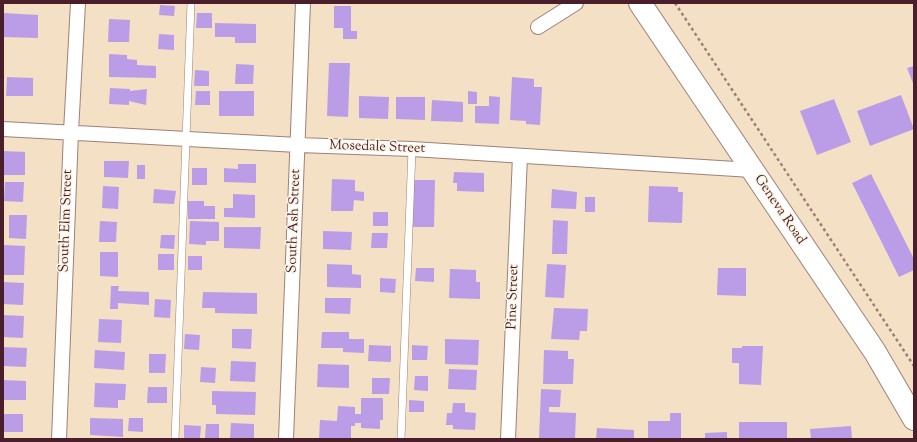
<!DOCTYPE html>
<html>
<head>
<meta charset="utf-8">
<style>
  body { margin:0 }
  #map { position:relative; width:917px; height:442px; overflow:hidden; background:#f4e0c4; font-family:"Sorts Mill Goudy",serif }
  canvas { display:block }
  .frame { position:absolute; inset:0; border:4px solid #4a1f2b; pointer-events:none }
</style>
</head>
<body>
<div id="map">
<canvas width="917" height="442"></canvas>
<div class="frame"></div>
</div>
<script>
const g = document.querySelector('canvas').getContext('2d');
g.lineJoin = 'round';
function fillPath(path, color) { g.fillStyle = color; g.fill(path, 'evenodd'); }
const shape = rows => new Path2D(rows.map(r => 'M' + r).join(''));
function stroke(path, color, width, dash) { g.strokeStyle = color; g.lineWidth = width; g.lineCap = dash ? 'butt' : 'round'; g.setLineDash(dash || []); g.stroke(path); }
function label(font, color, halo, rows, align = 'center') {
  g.font = font + ' "Sorts Mill Goudy",serif'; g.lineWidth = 3; g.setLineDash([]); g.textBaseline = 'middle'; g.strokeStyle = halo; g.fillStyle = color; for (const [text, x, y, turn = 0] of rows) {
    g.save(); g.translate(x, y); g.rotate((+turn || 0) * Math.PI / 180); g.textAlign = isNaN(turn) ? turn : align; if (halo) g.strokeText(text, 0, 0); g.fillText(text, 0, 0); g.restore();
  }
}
const building = shape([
  [160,5,175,6,174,16,159,15],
  [334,6,351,6,351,31,357,31,357,39,343,39,343,28,334,28],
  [3,13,38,15,38,38,3,37],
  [197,13,212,13,212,28,196,28],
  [109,19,130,20,129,42,108,42],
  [215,23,256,24,256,43,235,43,235,37,215,37],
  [159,34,174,35,174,50,158,49],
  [109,54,127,55,127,59,137,60,137,65,156,66,156,78,109,77],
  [329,63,350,63,348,117,327,116],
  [236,64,254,65,253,84,235,84],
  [914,66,914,86,907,68],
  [195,70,209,71,209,86,194,86],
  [7,77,33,78,33,96,6,96],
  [512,77,534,79,534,87,542,87,540,125,526,124,526,121,510,120],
  [110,88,130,89,130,91,147,89,146,105,129,101,129,105,109,104],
  [196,91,210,91,210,105,195,105],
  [219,91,254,91,254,116,219,116],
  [468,91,477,92,477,104,468,104],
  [901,95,914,129,870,146,857,111],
  [359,96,389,97,388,119,359,118],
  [489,96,500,97,499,124,475,123,475,106,489,106],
  [396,97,425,97,425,120,396,119],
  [834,99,851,142,817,155,800,111],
  [432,100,463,102,463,122,431,121],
  [3,151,25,152,25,175,3,175],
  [104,161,129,161,128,178,104,177],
  [238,164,256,164,256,183,224,182,224,168,238,169],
  [137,165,145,165,145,179,137,179],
  [192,168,207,168,207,185,192,185],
  [454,172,484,173,484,192,457,191,457,183,453,183],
  [871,174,914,259,914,270,899,277,852,183],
  [332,179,355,180,355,191,364,192,364,201,354,200,353,211,331,211],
  [414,180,435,180,434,227,412,227],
  [5,182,24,182,23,202,4,201],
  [103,186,119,187,118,209,102,208],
  [649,186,678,187,678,192,683,192,682,223,648,222],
  [154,189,176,191,174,204,153,203],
  [552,189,577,192,576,209,551,208],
  [233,194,255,195,255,218,224,217,224,208,233,208],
  [585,197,595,197,595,212,585,212],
  [188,201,204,201,204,206,215,206,215,219,188,219],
  [373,212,388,212,388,226,373,226],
  [9,215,27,215,26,239,9,238],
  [553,220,568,221,567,254,552,254],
  [100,221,117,222,116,242,99,242],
  [190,221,219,222,219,241,206,241,206,245,189,244],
  [224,227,261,227,260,249,224,248],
  [323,231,352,232,351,250,323,249],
  [372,233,388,233,387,248,371,248],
  [161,235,175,235,174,249,160,248],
  [3,245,25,246,24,275,3,275],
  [100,252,118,252,118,277,100,276],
  [158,254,174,254,174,270,158,270],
  [188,256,202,256,202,270,188,270],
  [327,264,352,265,352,274,361,275,361,288,327,287],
  [547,264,566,265,564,298,545,297],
  [416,268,434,268,434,282,415,281],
  [718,268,746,268,746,296,717,295],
  [450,269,476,270,476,282,480,282,480,299,449,298],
  [380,278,396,279,395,293,380,292],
  [3,282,24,283,23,305,3,304],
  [111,286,119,286,118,291,149,292,149,305,118,303,118,309,110,309],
  [203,292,257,293,257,314,215,313,215,308,202,308],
  [325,298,351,298,350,314,325,313],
  [155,299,171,300,170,318,154,317],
  [554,308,588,309,587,331,580,331,579,340,551,339],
  [3,315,24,316,23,338,3,337],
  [99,319,122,320,121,343,98,342],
  [232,329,252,329,251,349,232,348],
  [322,332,349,332,349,339,364,339,364,353,343,352,343,348,321,348],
  [185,334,200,335,199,350,184,349],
  [445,339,479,340,478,365,445,364],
  [369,345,391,346,391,362,368,361],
  [412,345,428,346,427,360,412,360],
  [742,346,763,346,761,385,739,384,739,363,732,363,732,348,742,348],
  [3,347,27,348,26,367,3,366],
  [95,350,125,352,124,370,94,368],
  [544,350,568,351,568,359,574,359,573,384,543,384],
  [149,354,166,354,165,373,149,373],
  [231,361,256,362,255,382,230,381],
  [318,364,349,365,349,388,317,387],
  [201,367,216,368,215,383,200,382],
  [449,369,477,370,476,390,448,389],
  [415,376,428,376,428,391,414,390],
  [372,378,390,378,389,394,372,394],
  [3,380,26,381,26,400,3,400],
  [95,383,126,384,125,400,118,400,118,408,94,407],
  [148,387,167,387,167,403,147,403],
  [541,389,561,390,560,407,549,407,549,412,576,413,575,439,539,439],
  [212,391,256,392,255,415,216,414,216,405,212,405],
  [361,398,383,398,383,420,380,420,380,429,361,428,361,423,355,423,355,426,351,426,351,439,319,439,320,420,337,421,338,406,355,407,355,414,361,414],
  [409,400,424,401,424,412,409,412],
  [453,403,465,403,465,412,476,413,475,430,453,429,453,425,446,425,447,413,452,413],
  [670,413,681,413,681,439,648,439,648,421,670,421],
  [3,414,23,414,23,432,3,432],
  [90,418,123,419,123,437,90,435],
  [129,418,143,418,143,432,128,431],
  [739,422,787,422,787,438,739,439],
  [231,423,254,424,254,439,230,439],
  [206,424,219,424,219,439,205,438],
  [184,425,201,426,200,439,184,439],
  [851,426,852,439,811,439,810,429],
  [597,428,634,430,634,439,596,439],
  [727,432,727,439,705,439,705,433]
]);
const path = shape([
  [675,3,914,366]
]);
const service = shape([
  [175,439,191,3],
  [401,439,412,149]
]);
const minor = shape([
  [538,27,576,3],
  [3,129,298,145,412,149,752,170],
  [59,439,71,132,78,3],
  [286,439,303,3],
  [508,439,520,156]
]);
const primary = shape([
  [640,3,875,352,914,419]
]);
const streetNames = [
  ["Mosedale Street",377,148,2],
  ["Geneva Road",779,210,56],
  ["South Elm Street",67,221,-88],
  ["South Ash Street",295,221,-88],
  ["Pine Street",514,297,-88]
];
fillPath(building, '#bb9de7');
stroke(service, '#9f8078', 8);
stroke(minor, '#9f8078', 16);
stroke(primary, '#9f8078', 24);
stroke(path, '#9f8078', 2.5, [3, 3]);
stroke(service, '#fff', 7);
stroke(minor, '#fff', 14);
stroke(primary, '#fff', 22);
label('14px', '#4a1f2b', '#fcf5e5', streetNames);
</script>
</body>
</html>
